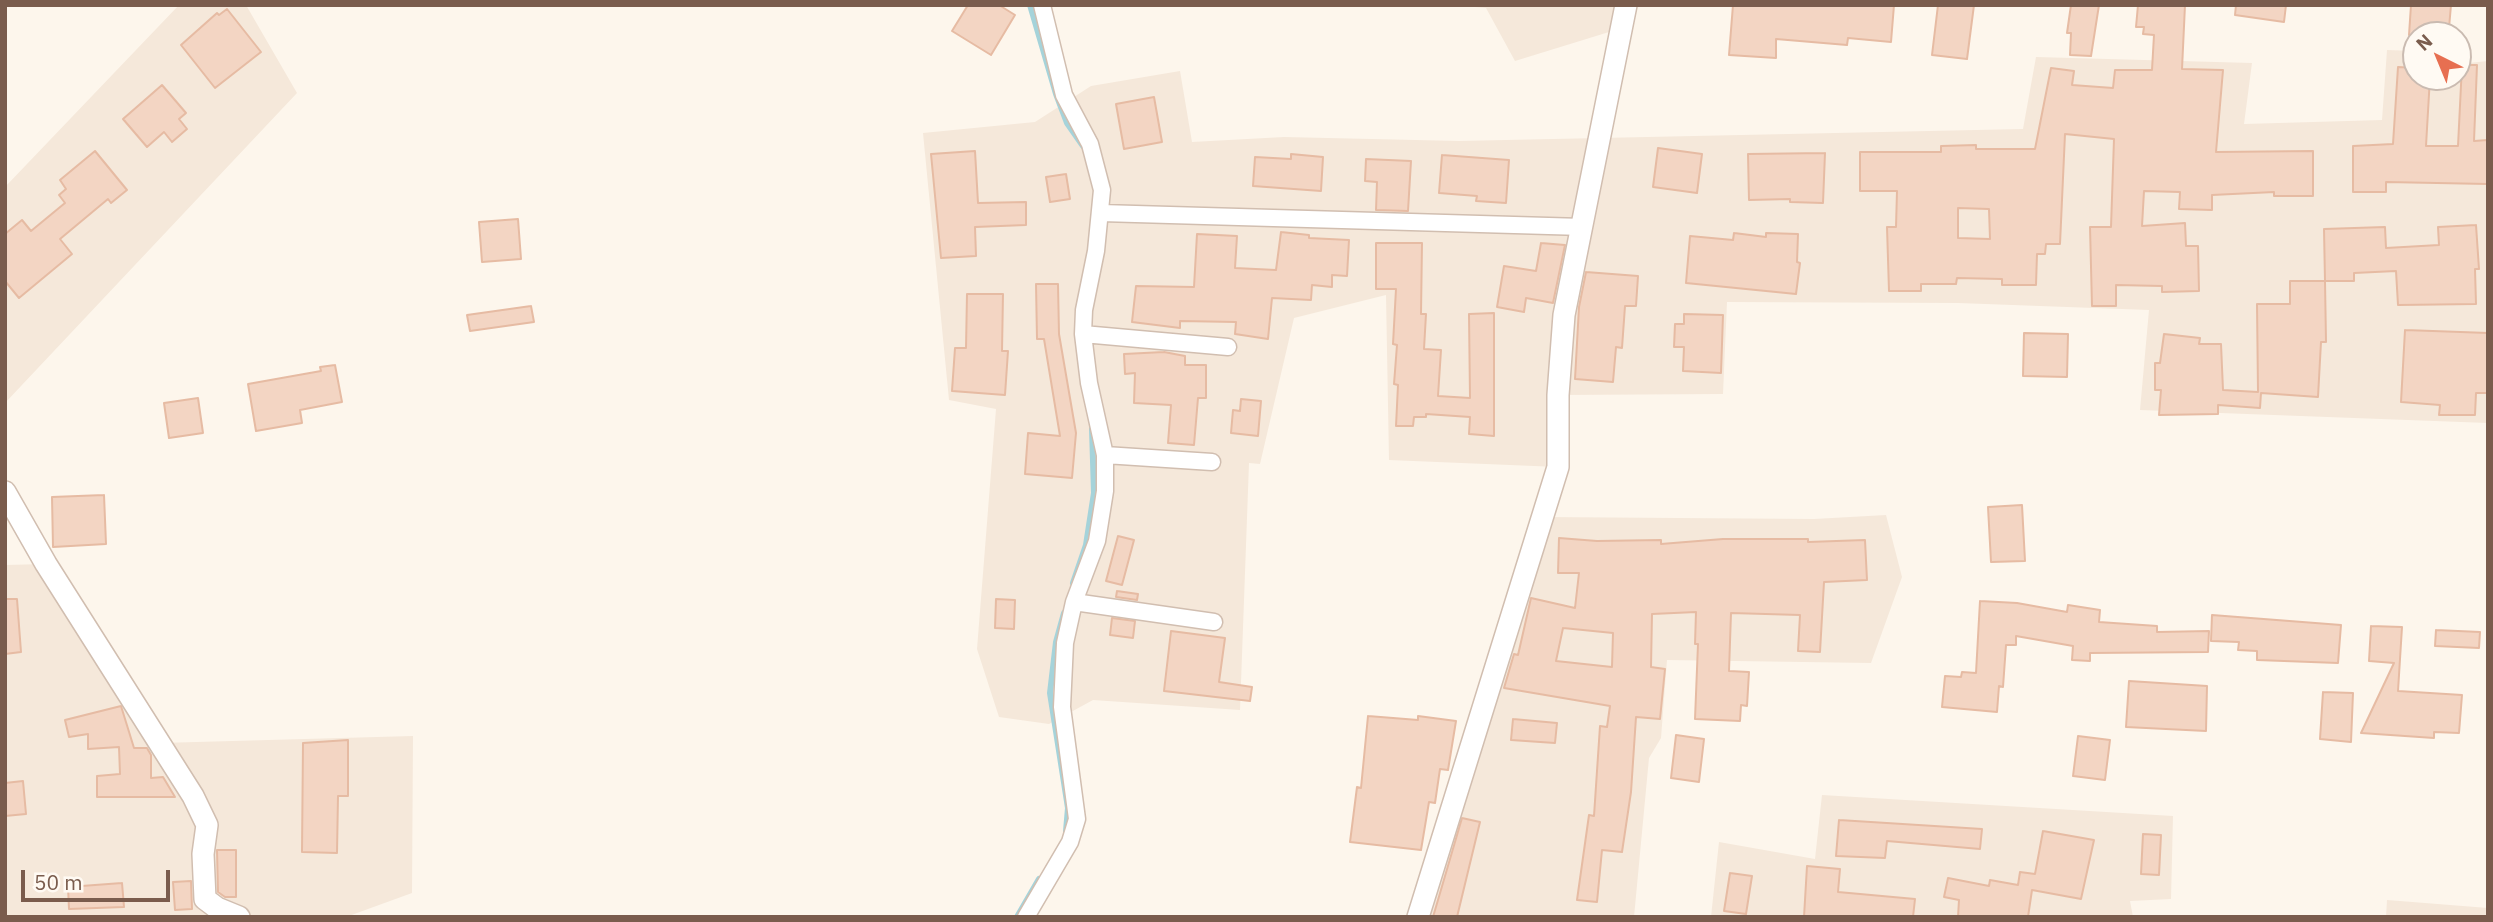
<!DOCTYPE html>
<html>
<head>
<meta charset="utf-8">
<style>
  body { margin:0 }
  #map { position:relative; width:2493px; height:922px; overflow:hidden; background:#fdf6ec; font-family:"IBM Plex Sans",sans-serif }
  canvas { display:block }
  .frame { position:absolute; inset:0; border:7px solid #7a5c4d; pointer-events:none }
  .north { position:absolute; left:2402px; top:21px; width:70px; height:70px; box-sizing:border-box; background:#fffaf3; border:2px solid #cabbb1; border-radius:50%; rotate:317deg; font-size:19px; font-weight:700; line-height:28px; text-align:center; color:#7a5c4d }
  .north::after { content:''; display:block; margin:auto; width:24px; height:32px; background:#e76f51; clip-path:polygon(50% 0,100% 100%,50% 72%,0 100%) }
  .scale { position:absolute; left:21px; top:870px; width:149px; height:32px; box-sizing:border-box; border:4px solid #7a5c4d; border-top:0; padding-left:9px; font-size:21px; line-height:24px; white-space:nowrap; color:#7a5c4d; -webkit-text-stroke:5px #fffaf3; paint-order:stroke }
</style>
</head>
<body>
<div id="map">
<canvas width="2493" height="922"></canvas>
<div class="frame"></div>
<div class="north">N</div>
<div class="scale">50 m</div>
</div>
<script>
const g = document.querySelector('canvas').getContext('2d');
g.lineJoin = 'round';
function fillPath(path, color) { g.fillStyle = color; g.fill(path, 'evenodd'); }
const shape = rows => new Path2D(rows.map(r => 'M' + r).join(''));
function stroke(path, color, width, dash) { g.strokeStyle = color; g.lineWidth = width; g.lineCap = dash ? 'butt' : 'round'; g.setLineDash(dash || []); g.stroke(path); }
const residential = shape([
  [179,5,246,5,297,93,5,403,5,187],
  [1453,5,1626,5,1622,28,1515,61,1486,8],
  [2387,50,2416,51,2416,77,2458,77,2458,64,2488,61,2488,423,2140,410,2149,310,1958,303,1727,302,1723,394,1559,395,1558,467,1389,460,1386,295,1294,318,1260,464,1249,463,1240,710,1093,700,1049,724,999,717,977,649,996,409,949,400,923,133,1035,122,1091,86,1180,71,1192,142,1284,137,1459,141,2023,129,2036,57,2252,63,2244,124,2382,120],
  [1886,515,1902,577,1871,663,1667,660,1661,738,1649,758,1634,917,1418,917,1543,517,1814,519],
  [46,564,160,743,413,736,412,893,346,917,239,917,217,908,205,917,5,917,5,565],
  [1822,795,2173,816,2171,899,2130,901,2133,917,1711,917,1719,842,1815,859],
  [2387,900,2488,908,2488,917,2386,917]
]);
const stream = shape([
  [1030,5,1056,94,1067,123,1083,146],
  [1073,583,1086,545,1094,493,1092,429],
  [1064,613,1056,642,1050,693,1068,808,1066,831],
  [1017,917,1039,879]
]);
const building = shape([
  [968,5,999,5,1015,15,991,55,952,31,968,5],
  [1733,5,1894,5,1891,42,1848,38,1847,45,1776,39,1776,58,1729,55,1733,5],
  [1938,5,1974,5,1967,59,1932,55,1938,5],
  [2071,5,2099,5,2091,56,2070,55,2071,33,2067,33,2071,5],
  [2138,5,2185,5,2182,69,2223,70,2216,152,2313,151,2313,196,2274,196,2274,192,2212,195,2212,210,2179,209,2180,192,2144,191,2142,226,2185,223,2186,246,2198,246,2199,291,2162,292,2162,286,2116,285,2116,306,2092,306,2090,227,2111,227,2114,139,2065,134,2060,244,2046,244,2045,254,2037,254,2036,285,2002,285,2002,279,1957,278,1956,284,1921,284,1921,291,1889,291,1887,227,1896,227,1897,191,1860,191,1860,152,1941,152,1941,146,1976,145,1976,149,2035,149,2051,68,2074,71,2072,85,2113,88,2115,70,2152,70,2154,35,2143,34,2144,27,2136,27,2138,5],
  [1958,208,1989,209,1990,239,1958,238,1958,208],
  [2236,5,2286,5,2284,22,2235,15,2236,5],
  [2411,5,2451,5,2449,28,2434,27,2433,35,2409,35,2411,5],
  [227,9,261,52,215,88,181,45,217,13,219,15,227,9],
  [2462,65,2477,65,2474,141,2488,140,2488,184,2386,182,2386,192,2353,192,2353,146,2393,144,2398,67,2416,68,2416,77,2430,77,2426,146,2458,146,2462,65],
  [162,85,186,113,179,119,187,129,172,142,164,132,147,147,123,119,162,85],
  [1154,97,1162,142,1124,149,1116,104,1154,97],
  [1658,148,1702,154,1697,193,1653,187,1658,148],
  [95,151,127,190,111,203,108,199,60,239,72,254,19,298,5,281,5,234,22,220,31,231,65,203,59,195,66,189,60,180,95,151],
  [975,151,978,203,1026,202,1026,225,975,227,976,256,941,258,931,154,975,151],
  [1825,153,1823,203,1790,202,1790,199,1749,200,1748,154,1825,153],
  [1291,154,1323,157,1321,191,1253,186,1255,157,1291,159,1291,154],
  [1442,155,1509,160,1506,203,1476,201,1477,196,1439,193,1442,155],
  [1366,159,1411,161,1408,211,1376,210,1377,182,1365,181,1366,159],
  [1066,174,1070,199,1050,202,1046,177,1066,174],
  [518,219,521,259,482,262,479,222,518,219],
  [2476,225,2479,269,2475,269,2476,304,2398,305,2396,271,2354,273,2354,281,2325,281,2326,342,2321,342,2318,397,2261,393,2260,408,2218,405,2218,414,2159,415,2161,390,2155,390,2155,363,2160,363,2164,334,2200,338,2199,344,2221,344,2223,390,2258,392,2257,304,2290,304,2290,281,2325,281,2324,229,2385,227,2386,248,2439,245,2438,227,2476,225],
  [1281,232,1309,235,1309,238,1349,240,1347,276,1332,275,1332,287,1312,285,1311,300,1272,298,1268,339,1235,334,1236,322,1180,321,1180,328,1132,322,1136,286,1194,287,1197,234,1237,236,1235,268,1276,270,1281,232],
  [1734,233,1766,237,1766,233,1798,234,1797,262,1800,263,1796,294,1686,283,1690,236,1733,240,1734,233],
  [1376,243,1422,243,1421,314,1426,314,1424,349,1441,350,1438,396,1470,398,1469,314,1494,313,1494,436,1469,434,1470,417,1426,414,1426,417,1414,417,1413,426,1396,426,1398,385,1394,384,1397,345,1393,344,1396,289,1376,289,1376,243],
  [1541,243,1565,245,1553,303,1526,298,1524,312,1497,307,1504,266,1536,271,1541,243],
  [1586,272,1638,276,1636,306,1625,306,1622,348,1616,347,1613,382,1575,379,1579,307,1586,272],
  [1036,284,1058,284,1059,334,1076,433,1072,478,1025,474,1028,433,1060,436,1044,339,1037,339,1036,284],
  [967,294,1003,294,1002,351,1008,351,1005,395,952,391,955,348,966,348,967,294],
  [531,306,534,322,470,331,467,315,531,306],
  [1684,314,1723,315,1721,373,1683,371,1684,347,1674,347,1675,324,1684,324,1684,314],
  [2405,330,2488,333,2488,393,2476,393,2475,415,2439,415,2440,405,2401,402,2405,330],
  [2024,333,2068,334,2067,377,2023,376,2024,333],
  [1164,352,1185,356,1185,365,1206,365,1206,398,1198,398,1194,445,1168,443,1171,405,1134,403,1135,373,1125,374,1124,354,1164,352],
  [335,365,342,402,300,410,302,423,256,431,248,384,321,371,320,367,335,365],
  [198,398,203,433,169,438,164,403,198,398],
  [1241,399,1261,401,1258,436,1231,433,1233,410,1240,411,1241,399],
  [104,495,106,544,53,547,52,497,104,495],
  [2022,505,2025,561,1991,562,1988,507,2022,505],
  [1118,536,1134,540,1122,585,1106,581,1118,536],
  [1559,538,1597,541,1661,540,1661,544,1723,539,1808,539,1808,542,1865,540,1867,580,1824,582,1820,652,1798,651,1800,615,1731,613,1729,671,1749,672,1747,706,1741,705,1740,721,1695,719,1698,644,1695,644,1696,612,1652,614,1651,667,1665,669,1660,719,1636,717,1631,792,1622,852,1602,850,1597,902,1577,900,1589,815,1594,816,1600,726,1607,727,1610,706,1504,688,1514,654,1518,655,1531,598,1575,608,1579,573,1558,573,1559,538],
  [1563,628,1613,633,1612,667,1556,661,1563,628],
  [1117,591,1138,594,1137,600,1116,597,1117,591],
  [5,599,17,599,21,652,5,654,5,599],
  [996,599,1015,600,1014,629,995,628,996,599],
  [1980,601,2017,603,2067,612,2068,605,2100,610,2099,622,2157,626,2157,632,2209,631,2208,652,2090,653,2090,661,2072,660,2073,646,2016,636,2016,645,2006,645,2003,687,1999,686,1997,712,1942,707,1945,676,1961,677,1962,672,1976,673,1980,601],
  [2212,615,2341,625,2338,663,2257,660,2257,651,2238,650,2239,642,2211,641,2212,615],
  [1112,618,1135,621,1133,638,1110,635,1112,618],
  [2371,626,2402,627,2398,691,2462,695,2459,733,2434,732,2434,738,2361,733,2394,663,2369,661,2371,626],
  [2436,630,2480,632,2479,648,2435,646,2436,630],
  [1171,631,1225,638,1219,682,1252,687,1250,701,1164,691,1171,631],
  [2129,681,2207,686,2206,731,2126,727,2129,681],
  [2323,692,2353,693,2351,742,2320,739,2323,692],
  [121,706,134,748,147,748,151,755,151,778,163,777,175,797,97,797,97,776,120,774,119,747,88,749,88,734,69,737,65,720,121,706],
  [1368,716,1418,720,1418,716,1456,721,1448,770,1440,769,1435,803,1429,802,1421,850,1350,842,1357,787,1361,788,1368,716],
  [1513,719,1557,723,1555,743,1511,740,1513,719],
  [1676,735,1704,739,1699,782,1671,778,1676,735],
  [2078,736,2110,740,2105,780,2073,776,2078,736],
  [348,740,348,796,338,796,337,853,302,852,303,743,348,740],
  [23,781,26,814,5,816,5,783,23,781],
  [1462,818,1480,822,1457,917,1433,917,1462,818],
  [1839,820,1982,829,1980,849,1887,841,1885,858,1836,856,1839,820],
  [2043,831,2094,840,2081,899,2032,890,2028,917,1958,917,1959,900,1944,897,1948,878,1989,886,1990,880,2018,885,2020,872,2035,874,2043,831],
  [2143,834,2161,835,2159,875,2141,874,2143,834],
  [217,850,236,850,236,897,225,897,218,892,217,850],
  [1807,866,1840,869,1838,892,1915,899,1913,917,1804,917,1807,866],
  [1730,873,1752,876,1746,914,1724,911,1730,873],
  [191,881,192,909,175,910,173,882,191,881],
  [122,883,124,907,69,909,68,887,122,883]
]);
const minor = shape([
  [1101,213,1583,227],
  [1083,334,1228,347],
  [1105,455,1212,462],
  [1074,602,1214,622],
  [1026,917,1070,842,1077,819,1062,707,1065,643,1074,602,1097,541,1105,491,1105,455,1089,383,1083,334,1084,310,1096,251,1102,190,1090,144,1064,95,1042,5]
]);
const tertiary = shape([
  [5,492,46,564,193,796,207,825,203,854,205,899,217,908,239,917],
  [1418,917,1558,467,1558,395,1564,315,1626,5]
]);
fillPath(residential, '#f5e8da');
stroke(stream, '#a5d3da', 6);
fillPath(building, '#f3d5c3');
stroke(building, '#e6bba3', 2);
stroke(minor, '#d1beb0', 19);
stroke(tertiary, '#d1beb0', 24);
stroke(minor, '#fff', 16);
stroke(tertiary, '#fff', 21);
</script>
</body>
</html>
